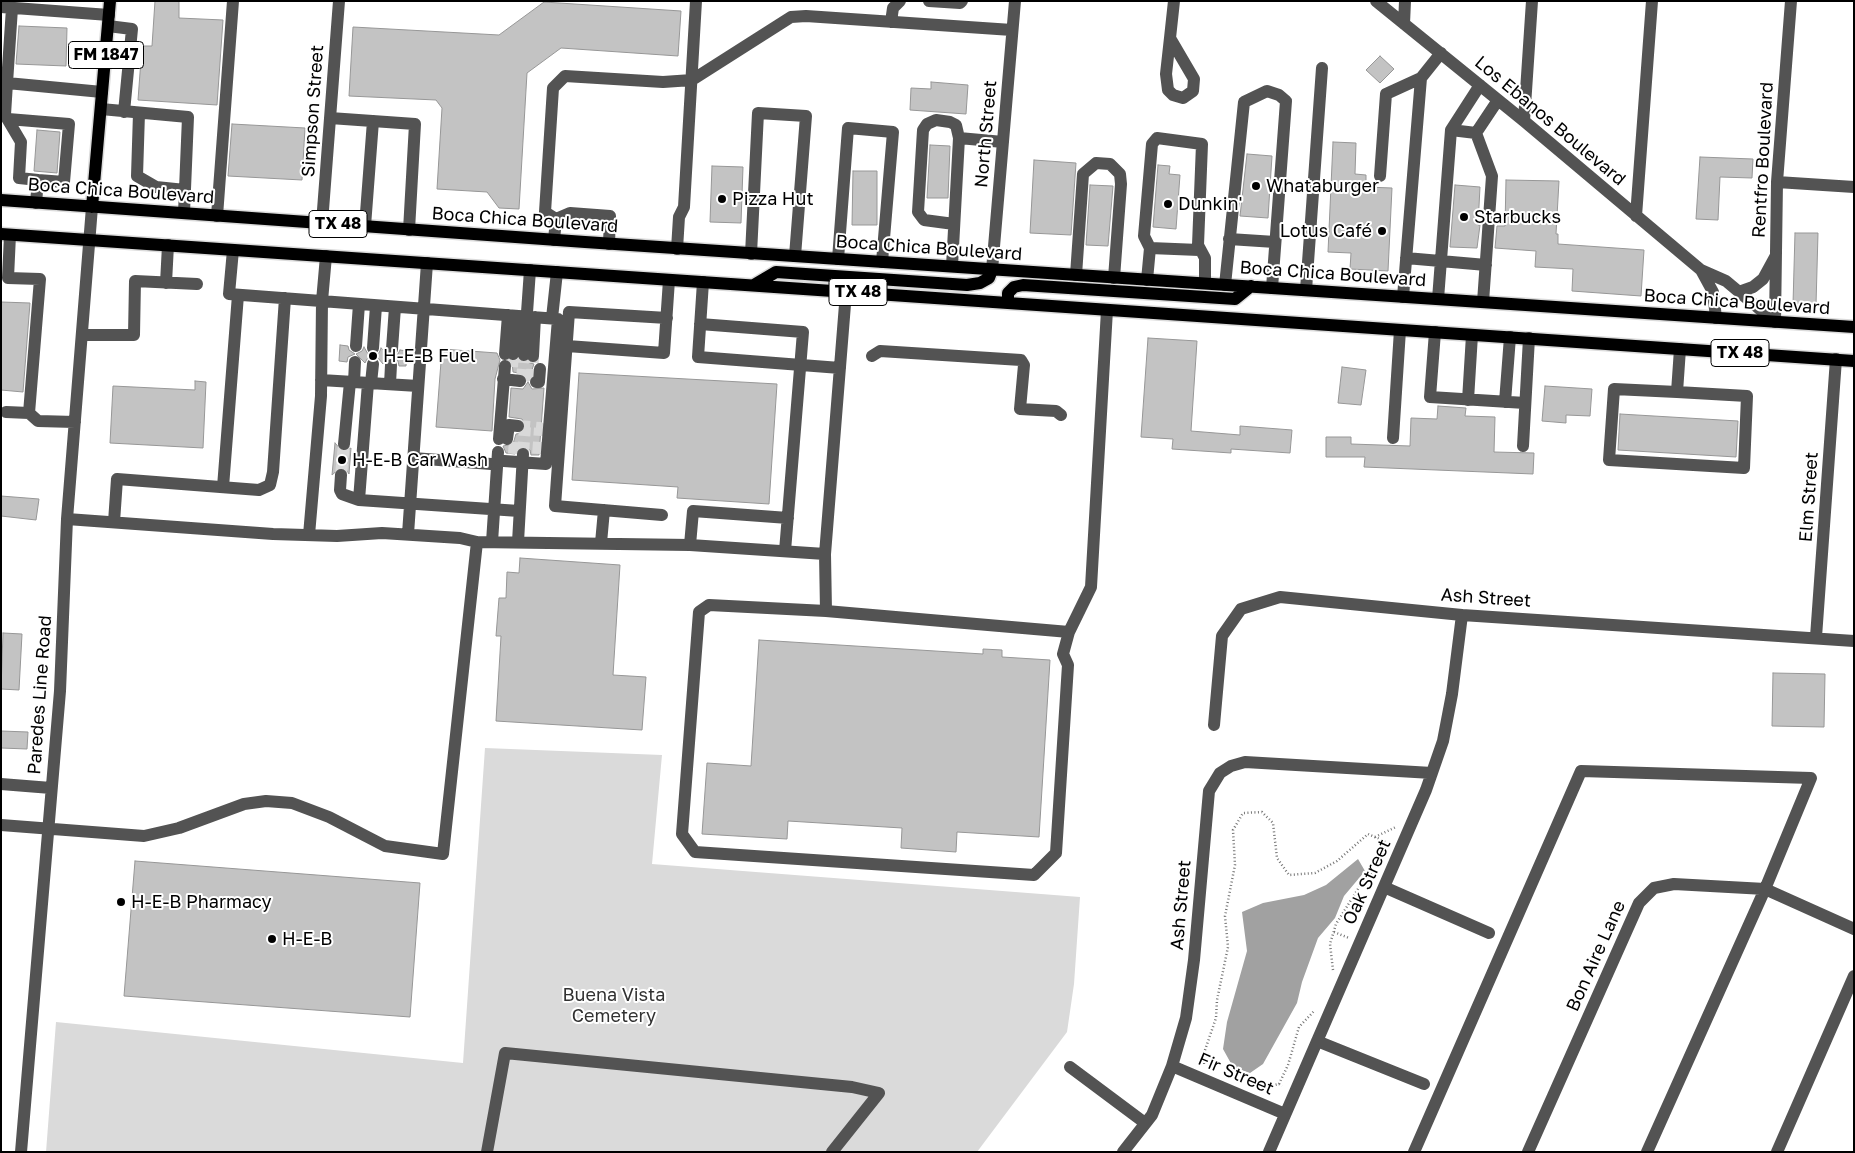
<!DOCTYPE html>
<html>
<head>
<meta charset="utf-8">
<style>
  body { margin:0 }
  #map { position:relative; width:1855px; height:1153px; overflow:hidden; background:#fff; font-family:"Golos Text",sans-serif }
  canvas { display:block }
  .frame { position:absolute; inset:0; border:2px solid #000; pointer-events:none }
</style>
</head>
<body>
<div id="map">
<canvas width="1855" height="1153"></canvas>
<div class="frame"></div>
</div>
<script>
const g = document.querySelector('canvas').getContext('2d');
g.lineJoin = 'round';
function fillPath(path, color) { g.fillStyle = color; g.fill(path, 'evenodd'); }
const shape = rows => new Path2D(rows.map(r => 'M' + r).join(''));
function stroke(path, color, width, dash) { g.strokeStyle = color; g.lineWidth = width; g.lineCap = dash ? 'butt' : 'round'; g.setLineDash(dash || []); g.stroke(path); }
function label(font, color, halo, rows, align = 'center') {
  g.font = font + ' "Golos Text",sans-serif'; g.lineWidth = 4; g.setLineDash([]); g.textBaseline = 'middle'; g.strokeStyle = halo; g.fillStyle = color; for (const [text, x, y, turn = 0] of rows) {
    g.save(); g.translate(x, y); g.rotate((+turn || 0) * Math.PI / 180); g.textAlign = isNaN(turn) ? turn : align; if (halo) g.strokeText(text, 0, 0); g.fillText(text, 0, 0); g.restore();
  }
}
const green = shape([
  [485,748,662,755,652,864,1080,897,1074,984,1067,1032,977,1152,46,1152,56,1022,463,1063]
]);
const water = shape([
  [1358,859,1365,871,1344,896,1335,918,1318,938,1302,982,1297,1003,1263,1064,1250,1073,1233,1067,1223,1049,1227,1022,1247,951,1242,912,1263,903,1304,895,1326,885]
]);
const building = shape([
  [155,1,179,1,179,18,223,20,217,105,138,100,142,46,152,46,155,1],
  [544,2,681,11,678,56,561,48,527,73,519,209,499,208,487,192,437,189,442,108,436,100,349,96,353,27,499,35,544,2],
  [19,26,67,28,66,66,16,64,19,26],
  [1380,56,1394,69,1380,83,1366,70,1380,56],
  [931,82,968,85,966,114,910,110,911,88,931,89,931,82],
  [232,124,305,128,302,180,228,176,232,124],
  [37,130,60,132,57,173,34,171,37,130],
  [1333,142,1356,143,1355,174,1366,175,1366,187,1392,188,1388,271,1350,269,1351,253,1328,252,1333,142],
  [930,145,950,146,948,198,927,198,930,145],
  [1247,154,1272,156,1268,218,1240,216,1247,154],
  [1700,157,1753,159,1752,178,1720,177,1718,220,1696,219,1700,157],
  [1034,160,1076,163,1071,235,1030,233,1034,160],
  [1158,165,1170,166,1169,174,1180,175,1176,229,1153,227,1158,165],
  [712,166,743,167,741,223,710,222,712,166],
  [853,171,877,171,877,225,852,225,853,171],
  [1506,180,1559,181,1556,234,1558,234,1558,244,1644,250,1641,296,1572,291,1573,269,1535,267,1536,251,1495,248,1497,226,1505,226,1506,180],
  [1090,185,1113,186,1108,246,1086,245,1090,185],
  [1455,185,1480,187,1478,225,1480,225,1477,248,1450,247,1455,185],
  [1795,233,1818,233,1816,305,1793,304,1795,233],
  [1,302,30,303,23,392,1,390,1,302],
  [1148,338,1197,341,1191,431,1240,435,1240,426,1292,430,1290,453,1231,449,1231,453,1172,449,1173,439,1141,437,1148,338],
  [340,345,348,346,349,350,355,354,348,357,347,362,339,361,340,345],
  [364,347,368,354,373,356,367,359,365,363,356,354,362,351,364,347],
  [381,348,391,357,384,360,383,364,378,358,374,356,379,353,381,348],
  [442,349,497,353,500,360,495,379,492,431,436,427,442,349],
  [400,350,407,351,406,366,399,366,398,361,392,357,398,354,400,350],
  [518,360,534,364,528,381,524,374,513,372,512,362,518,360],
  [1342,367,1366,370,1361,405,1338,403,1342,367],
  [579,373,777,384,769,504,677,498,678,487,572,480,579,373],
  [195,381,206,382,203,448,110,443,113,386,195,390,195,381],
  [528,382,532,389,544,388,539,455,531,455,530,450,524,446,519,447,515,454,506,453,503,446,513,444,516,434,522,433,526,426,522,419,509,417,511,388,523,389,528,382],
  [1545,386,1592,389,1590,416,1566,415,1566,423,1542,421,1545,386],
  [1438,406,1466,408,1465,416,1495,417,1494,452,1534,453,1533,474,1364,467,1365,457,1326,457,1326,437,1351,437,1351,444,1410,446,1411,418,1437,419,1438,406],
  [1620,414,1738,421,1736,457,1618,450,1620,414],
  [335,443,343,452,351,448,349,474,346,469,341,467,332,475,335,443],
  [1,496,39,499,36,520,1,516,1,496],
  [520,558,620,565,613,675,646,677,642,730,496,721,501,636,496,636,499,598,506,598,507,572,519,573,520,558],
  [3,633,22,634,19,690,1,689,3,633],
  [759,640,983,654,983,649,1002,650,1002,657,1050,660,1039,837,957,832,956,852,901,848,902,828,788,821,787,839,702,834,707,763,751,766,759,640],
  [1773,673,1825,674,1824,727,1772,726,1773,673],
  [1,731,28,732,27,749,1,748,1,731],
  [135,861,420,883,410,1017,124,996,135,861]
]);
const minorTunnel = shape([
  [512,367,513,354],
  [522,381,524,355],
  [532,381,533,356],
  [518,426,540,428,538,455],
  [514,454,515,440],
  [523,454,525,427],
  [341,475,344,444]
]);
const path = shape([
  [1375,837,1396,827],
  [1334,932,1349,938],
  [1333,970,1330,944,1336,924,1363,881,1376,870],
  [1204,1064,1204,1053,1216,1018,1217,1000,1228,947,1225,916,1235,865,1233,830,1243,813,1262,812,1273,823,1277,858,1289,875,1315,873,1337,861,1368,834,1384,841,1387,848],
  [1279,1084,1288,1065,1299,1027,1315,1010],
  [1262,1088,1279,1084,1282,1086]
]);
const minor = shape([
  [929,1,960,3,962,1],
  [1376,1,1524,121,1701,270,1726,281,1775,322],
  [1,7,109,15],
  [12,8,7,83,102,92],
  [891,22,893,8,900,1],
  [1404,24,1405,1],
  [108,26,132,29,124,112],
  [1170,38,1194,79,1193,91,1183,98,1173,95,1168,90,1166,74,1170,38,1174,1],
  [7,83,5,115,21,142,19,178,38,180,36,203],
  [101,109,188,117,184,213],
  [139,113,137,176,156,187,185,190],
  [330,118,415,124,409,230],
  [8,119,69,124,64,182,38,180],
  [1524,121,1532,1],
  [1451,130,1476,133],
  [1380,176,1386,94,1421,78,1441,53],
  [1777,182,1854,187],
  [217,216,233,1],
  [1636,216,1652,1],
  [556,219,570,213,610,216,609,244],
  [322,223,339,1],
  [954,224,924,220,918,212,923,130,927,124,936,120,950,122,956,125,959,138],
  [365,226,373,121],
  [10,235,8,278,40,279,29,413,38,421,75,422],
  [1229,239,1275,242],
  [554,240,556,219,545,212,553,88,565,76,663,82,692,80,791,17,806,16,1012,30],
  [1150,248,1199,250],
  [677,249,679,217,684,207,696,1],
  [233,250,229,294,558,319,546,464,504,461],
  [751,254,758,113,806,116,795,256],
  [1406,258,1486,265],
  [838,259,848,128,893,132,882,262],
  [952,266,959,138,1003,142],
  [992,270,1015,1],
  [1701,270,1713,292,1716,318],
  [1076,275,1083,174,1096,163,1110,164,1120,174,1121,184,1114,278],
  [1147,280,1150,248,1144,236,1152,144,1157,138,1202,144,1198,245,1205,258,1205,283],
  [703,282,698,357,840,368],
  [166,283,168,245],
  [1225,285,1244,102,1267,91,1279,95,1286,101,1272,288],
  [1306,290,1322,68],
  [846,292,825,554,826,611,1069,632,1091,587,1107,310],
  [1739,292,1753,287,1763,279,1775,257],
  [1403,297,1421,78],
  [1438,299,1451,130,1480,85],
  [1483,302,1492,176,1476,133,1498,100],
  [552,318,557,272],
  [1775,322,1777,182,1791,1],
  [700,324,803,332,785,551],
  [1435,332,1430,397,1525,403],
  [82,335,134,335,135,281,197,284],
  [356,346,359,304],
  [567,346,664,353,669,280],
  [373,348,376,306],
  [392,349,395,307],
  [505,354,508,315],
  [513,354,517,316],
  [524,355,530,270],
  [533,356,535,317],
  [872,356,880,351,1021,360,1024,365,1020,409,1056,411,1061,415],
  [503,379,520,381],
  [321,380,418,386],
  [354,382,355,362],
  [536,382,539,382,540,369],
  [368,383,359,500,519,511],
  [371,383,373,364],
  [390,384,391,365],
  [1677,392,1614,389,1609,460,1744,468,1747,396,1677,392,1680,349],
  [1468,400,1472,335],
  [1505,402,1510,337],
  [6,412,29,413],
  [1393,438,1400,330],
  [499,439,505,366],
  [507,439,509,425,518,426],
  [344,444,350,382],
  [1523,446,1529,338],
  [413,458,491,464],
  [341,475,340,490,342,494,359,500],
  [223,487,238,295],
  [662,515,555,506,569,312,667,318],
  [67,519,273,534,337,536,382,533,460,538,477,542,690,545,825,554],
  [114,522,117,479,259,490,270,485,273,472,285,298],
  [408,534,427,263],
  [309,535,321,396,322,301,326,256],
  [492,542,498,452],
  [518,542,523,454],
  [601,543,604,510],
  [690,545,693,511,788,518],
  [826,611,709,605,699,612,682,834,695,852,1034,875,1056,853,1068,665,1063,654,1069,632],
  [1816,637,1836,359],
  [1214,725,1222,636,1241,609,1280,597,1462,615,1854,641],
  [1,784,51,788],
  [1,825,144,836,179,828,244,804,266,801,292,803,329,817,385,846,443,854,477,542],
  [1384,887,1489,933],
  [1317,1041,1424,1084],
  [1172,1066,1285,1114],
  [1070,1067,1145,1123],
  [21,1152,60,691,67,519,92,207],
  [487,1152,505,1053,852,1087,879,1093,832,1152],
  [1123,1152,1152,1115,1172,1066,1186,1018,1194,960,1209,791,1220,773,1231,766,1245,762,1432,773],
  [1269,1152,1426,790,1443,741,1452,694,1462,615],
  [1414,1152,1581,771,1811,778,1765,889,1647,1152],
  [1528,1152,1639,903,1654,888,1674,884,1765,889,1854,929],
  [1777,1152,1854,976]
]);
const major = shape([
  [1,200,585,242,1854,327],
  [92,207,110,1],
  [1,234,1854,361],
  [754,285,776,272,967,285,980,283,989,278,992,270],
  [1008,303,1008,293,1014,287,1023,285,1235,299,1251,286]
]);
const markers = [
  [1256,186,5,"#000"],
  [722,199,5,"#000"],
  [1168,204,5,"#000"],
  [1464,217,5,"#000"],
  [1382,231,5,"#000"],
  [373,356,5,"#000"],
  [342,460,5,"#000"],
  [121,902,5,"#000"],
  [272,939,5,"#000"]
];
const shields = [
  [106,55,75],
  [338,224,58],
  [858,292,58],
  [1740,353,58]
];
const shieldNames = [
  ["FM 1847",106,55],
  ["TX 48",338,224],
  ["TX 48",858,292],
  ["TX 48",1740,353]
];
const streetNames = [
  ["Simpson Street",313,111,-86],
  ["Los Ebanos Boulevard",1550,121,40],
  ["North Street",986,134,-85],
  ["Rentfro Boulevard",1763,160,-87],
  ["Boca Chica Boulevard",121,191,4],
  ["Boca Chica Boulevard",525,220,4],
  ["Boca Chica Boulevard",929,248,4],
  ["Boca Chica Boulevard",1333,274,4],
  ["Boca Chica Boulevard",1737,302,4],
  ["Elm Street",1809,497,-86],
  ["Ash Street",1486,598,4],
  ["Paredes Line Road",40,695,-86],
  ["Oak Street",1367,882,-66],
  ["Ash Street",1181,905,-85],
  ["Bon Aire Lane",1596,956,-66],
  ["Fir Street",1236,1074,23]
];
const poiNames = [
  ["Whataburger",1266,186],
  ["Pizza Hut",732,199],
  ["Dunkin'",1178,204],
  ["Starbucks",1474,217],
  ["Lotus Café",1372,231,"right"],
  ["H-E-B Fuel",383,356],
  ["H-E-B Car Wash",352,460],
  ["H-E-B Pharmacy",131,902],
  ["H-E-B",282,939]
];
const parkNames = [
  ["Buena Vista",614,995],
  ["Cemetery",614,1016]
];
fillPath(green, '#dadada');
fillPath(water, '#a1a1a1');
fillPath(building, '#c3c3c3');
stroke(building, '#979797', 1);
stroke(minorTunnel, '#d9d9d9', 12, [12, 6]);
stroke(major, '#dbdbdb', 15);
stroke(path, '#757575', 2.5, [1, 2.5]);
stroke(minor, '#535353', 12);
stroke(major, '#000', 12);
for (const [x, y, r, color] of markers) { const dot = new Path2D(); dot.arc(x, y, r, 0, 2 * Math.PI); g.fillStyle = color; g.fill(dot); stroke(dot, '#fff', 2); }
for (const [x, y, w] of shields) { const box = new Path2D(); box.roundRect(x - w / 2, y - 13.5, w, 27, 4); g.fillStyle = '#fff'; g.fill(box); stroke(box, '#000', 1); }
label('bold 16px', '#000', null, shieldNames);
label('18px', '#000', '#fff', streetNames);
label('18px', '#000', '#fff', poiNames, 'left');
label('18px', '#313131', '#fff', parkNames);
</script>
</body>
</html>
